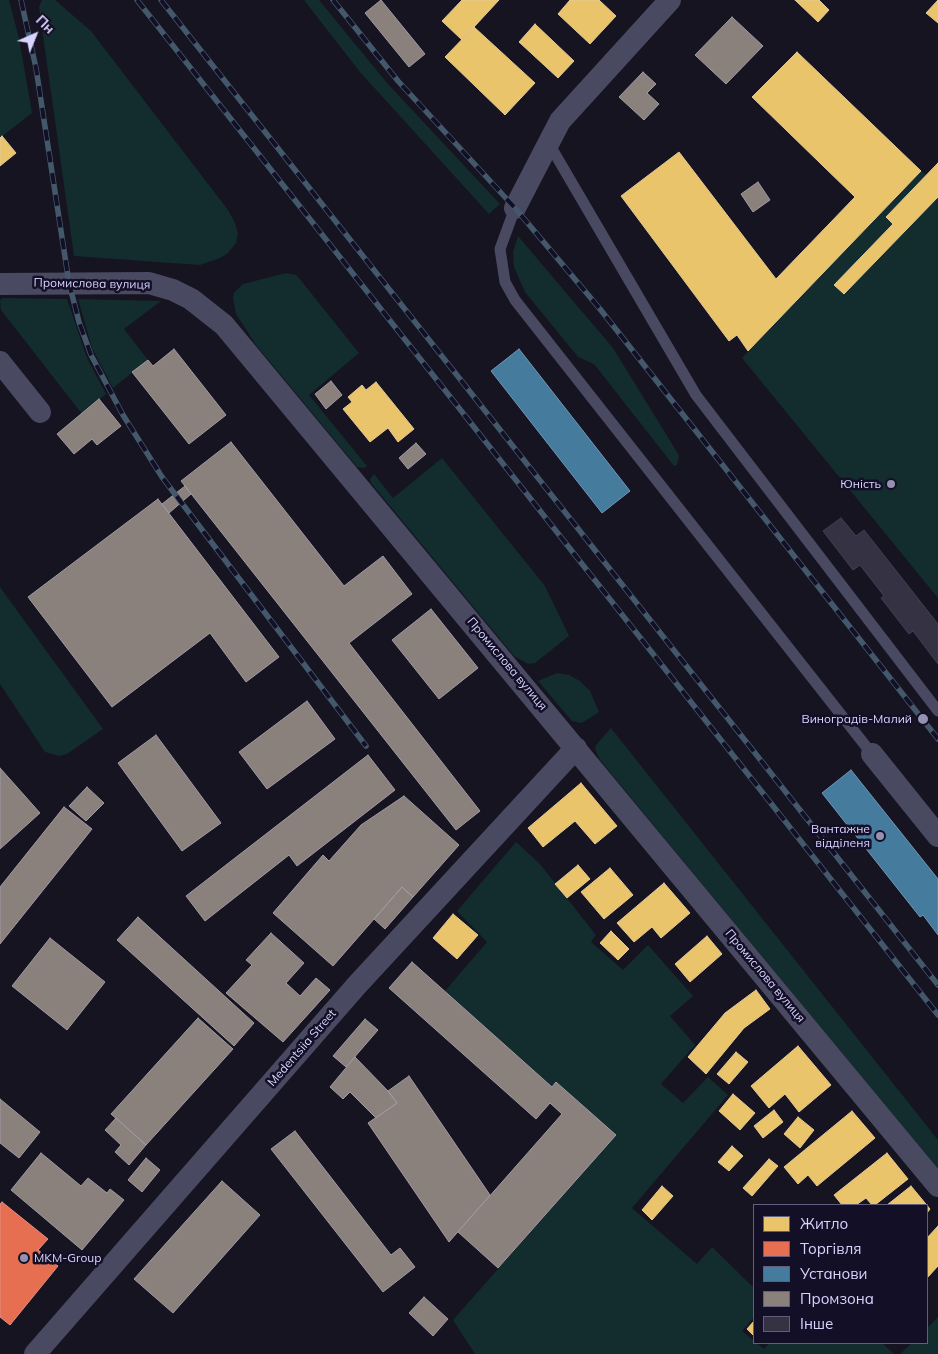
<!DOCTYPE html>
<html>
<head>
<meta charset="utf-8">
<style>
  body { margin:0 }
  #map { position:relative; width:938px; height:1354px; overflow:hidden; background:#161421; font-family:Mulish,sans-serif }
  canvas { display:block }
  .legend { position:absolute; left:753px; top:1204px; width:175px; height:140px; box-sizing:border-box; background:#130f26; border:1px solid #625e7d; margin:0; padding:6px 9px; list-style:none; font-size:15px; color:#d9d4ff }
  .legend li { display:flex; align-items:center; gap:10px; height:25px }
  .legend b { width:25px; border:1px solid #625e7d }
  .north { position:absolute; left:10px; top:10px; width:50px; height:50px; -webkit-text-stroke:4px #130f26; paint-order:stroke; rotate:44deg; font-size:14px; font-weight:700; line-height:20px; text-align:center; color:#d9d4ff }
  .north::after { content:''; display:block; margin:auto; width:18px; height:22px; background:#d9d4ff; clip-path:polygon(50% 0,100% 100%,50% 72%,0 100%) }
</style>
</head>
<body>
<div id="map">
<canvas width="938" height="1354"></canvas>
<ul class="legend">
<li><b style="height:14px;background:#e9c46a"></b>Житло</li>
<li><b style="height:14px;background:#e76f51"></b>Торгівля</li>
<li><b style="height:14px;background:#457b9d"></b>Установи</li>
<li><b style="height:14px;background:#8a817c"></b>Промзона</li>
<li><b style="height:14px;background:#343243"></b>Інше</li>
</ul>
<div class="north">Пн</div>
</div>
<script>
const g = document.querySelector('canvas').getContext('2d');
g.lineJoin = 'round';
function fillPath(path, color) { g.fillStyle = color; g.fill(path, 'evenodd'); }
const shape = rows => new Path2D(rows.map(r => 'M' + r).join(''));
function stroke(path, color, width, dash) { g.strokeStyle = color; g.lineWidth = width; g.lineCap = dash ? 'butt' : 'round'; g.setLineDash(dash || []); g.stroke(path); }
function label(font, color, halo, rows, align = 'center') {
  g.font = font + ' Mulish,sans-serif'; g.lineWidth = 5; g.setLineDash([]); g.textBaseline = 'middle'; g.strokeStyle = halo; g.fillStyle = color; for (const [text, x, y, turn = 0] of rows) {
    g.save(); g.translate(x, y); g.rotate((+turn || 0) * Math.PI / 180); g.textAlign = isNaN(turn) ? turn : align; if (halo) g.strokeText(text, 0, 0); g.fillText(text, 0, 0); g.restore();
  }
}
const green = shape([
  [0,0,9,0,19,38,32,113,0,138],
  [42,0,55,0,91,31,228,210,235,223,238,233,236,243,228,253,220,258,200,265,74,256,39,7],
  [304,0,319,0,388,84,500,204,489,214,360,72],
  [938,163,938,598,742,358,921,171,926,175],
  [518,236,613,348,677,452,679,456,677,465,674,466,594,364,578,357,525,292,514,267,513,252],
  [286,273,296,275,299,278,359,353,309,395,367,466,364,468,357,467,256,345,236,314,233,298,234,293,243,284],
  [3,298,67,299,87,358,106,394,82,414,1,310,0,300],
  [78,299,161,301,124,329,148,360,113,388,92,348],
  [442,458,545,586,569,636,535,663,528,664,514,656,371,483,370,479,374,474,393,498],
  [0,587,103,729,67,754,59,756,45,752,0,684],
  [557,673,569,675,580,681,590,691,599,712,582,723,572,721,538,681],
  [611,728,938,1140,938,1170,600,760,595,749,596,745],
  [516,842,540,864,596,935,591,942,623,970,648,945,693,996,670,1016,695,1045,661,1084,683,1103,708,1077,728,1095,632,1208,697,1264,712,1247,754,1288,754,1317,742,1331,764,1349,769,1343,882,1343,894,1354,475,1354,453,1320,616,1135,556,1083,552,1087,445,991,487,942,457,911],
  [938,1317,938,1354,900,1354,912,1343,927,1343,927,1328]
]);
const homes = shape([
  [462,0,499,0,462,40,442,21,462,0],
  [570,0,599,0,616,16,590,44,558,14,570,0],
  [795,0,819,0,829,10,818,22,795,0],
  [938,0,938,23,926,13,938,0],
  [535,24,574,61,558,78,519,42,535,24],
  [474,27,535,83,505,115,445,57,474,27],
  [797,52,921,171,748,351,737,335,729,341,621,196,679,152,776,279,855,197,752,97,797,52],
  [2,136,16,153,0,166,0,138,2,136],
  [938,163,938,197,844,294,834,285,893,224,886,217,938,163],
  [376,382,414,429,398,442,388,428,370,442,343,409,352,402,348,397,362,385,366,390,376,382],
  [581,783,617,826,595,844,575,821,543,847,528,828,581,783],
  [578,865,590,879,567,898,555,884,578,865],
  [610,868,633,895,604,919,581,892,610,868],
  [664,883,690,913,661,938,652,927,634,942,617,923,664,883],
  [453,914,478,935,457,959,433,938,453,914],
  [611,931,629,949,618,960,600,943,611,931],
  [707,936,722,954,690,982,675,964,707,936],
  [756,990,770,1009,744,1028,706,1074,688,1057,725,1013,756,990],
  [798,1046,831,1085,799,1112,785,1094,769,1108,751,1086,798,1046],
  [736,1052,748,1062,729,1084,717,1074,736,1052],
  [733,1094,755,1113,740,1130,719,1111,733,1094],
  [774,1110,783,1122,763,1138,754,1126,774,1110],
  [852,1111,875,1138,817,1186,808,1175,798,1184,784,1167,852,1111],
  [798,1117,814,1130,800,1148,784,1134,798,1117],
  [732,1146,743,1156,729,1171,718,1162,732,1146],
  [887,1153,908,1179,875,1205,872,1205,866,1198,856,1205,842,1205,834,1195,887,1153],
  [769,1159,778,1166,752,1196,743,1188,769,1159],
  [662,1186,673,1196,652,1220,642,1210,662,1186],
  [911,1186,930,1209,927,1213,927,1205,887,1205,911,1186],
  [938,1226,938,1266,927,1278,927,1238,938,1226],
  [754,1321,754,1336,747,1329,754,1321]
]);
const shops = shape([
  [2,1202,48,1239,38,1250,58,1266,10,1325,0,1317,0,1204,2,1202]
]);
const public = shape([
  [519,349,630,491,602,513,491,371,519,349],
  [851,770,938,879,938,935,923,915,920,917,822,793,851,770]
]);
const industry = shape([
  [381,0,425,54,409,67,365,13,381,0],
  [732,17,763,46,726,84,695,55,732,17],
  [643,72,656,84,647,93,659,104,644,120,619,97,643,72],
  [758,182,770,200,753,212,741,194,758,182],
  [174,349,226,415,189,444,132,372,148,360,153,366,174,349],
  [331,381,342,395,326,409,315,394,331,381],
  [99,399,121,426,97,445,92,439,74,454,57,434,99,399],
  [231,442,344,586,383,556,412,594,349,643,480,811,456,830,181,481,231,442],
  [416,443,426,454,408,469,399,458,416,443],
  [185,486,191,494,169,513,162,504,185,486],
  [158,499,279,657,246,682,210,633,112,707,28,597,158,499],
  [431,609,478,668,439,699,392,640,431,609],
  [307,701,335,739,267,789,239,752,307,701],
  [156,735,221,823,182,851,118,763,156,735],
  [368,755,395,790,297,866,289,855,205,921,186,896,368,755],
  [0,768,40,813,0,849,0,768],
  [87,787,104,803,86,821,69,806,87,787],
  [404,796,459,845,413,897,402,887,333,966,273,913,323,855,329,861,361,825,404,796],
  [64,807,92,829,0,944,0,887,64,807],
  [402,887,413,897,385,929,374,919,402,887],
  [138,917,254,1023,234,1046,117,940,138,917],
  [271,933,304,963,286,983,300,996,316,978,330,990,283,1042,226,993,252,965,246,960,271,933],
  [50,938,105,982,67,1030,12,986,50,938],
  [412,962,552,1087,556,1082,616,1135,498,1268,458,1232,562,1114,550,1103,536,1119,389,988,412,962],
  [198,1018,233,1049,146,1145,111,1114,198,1018],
  [365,1019,378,1030,346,1067,333,1056,365,1019],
  [355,1057,388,1091,397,1103,376,1118,350,1092,343,1099,330,1087,355,1057],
  [409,1076,490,1195,449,1242,368,1123,397,1103,388,1091,409,1076],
  [0,1099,40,1132,19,1158,0,1143,0,1099],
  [116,1118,146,1145,129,1165,115,1152,121,1145,105,1130,116,1118],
  [295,1131,391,1255,400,1248,415,1267,383,1292,271,1149,295,1131],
  [41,1153,81,1186,88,1178,107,1193,110,1189,124,1200,82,1250,11,1190,41,1153],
  [146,1158,160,1170,142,1192,128,1180,146,1158],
  [222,1181,260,1215,173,1313,134,1279,222,1181],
  [424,1297,448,1319,433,1336,409,1313,424,1297]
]);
const building = shape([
  [841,518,856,536,864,530,938,624,938,664,913,631,909,634,881,598,884,596,860,565,853,570,823,531,841,518]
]);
const lane = shape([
  [548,142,696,395,938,711],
  [515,208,500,249,505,282,515,300,872,754]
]);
const street = shape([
  [515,208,560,121,670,0],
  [0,284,149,283,173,290,191,299,224,325,938,1186],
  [0,362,40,412],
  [872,754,938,836],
  [35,1354,357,985,576,748]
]);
const rail = shape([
  [21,0,36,68,69,283,79,322,91,355,123,415,162,477,366,746],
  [137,0,938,1015],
  [161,0,938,985],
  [333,0,398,81,515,208,600,309,938,739]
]);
const markers = [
  [891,484,5,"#9591b1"],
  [923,719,6,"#9591b1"],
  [880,836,5,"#9591b1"],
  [24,1258,5,"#9591b1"]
];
const streetNames = [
  ["Промислова вулиця",92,284,1],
  ["Промислова вулиця",507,664,50],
  ["Промислова вулиця",765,976,50],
  ["Medentsiia Street",302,1048,-49]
];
const poiNames = [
  ["Юність",881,484],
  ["Виноградів-Малий",912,719],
  ["Вантажне",870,829],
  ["відділеня",870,843],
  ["MKM-Group",34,1258,"left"]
];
fillPath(green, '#132c2d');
fillPath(homes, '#e9c46a');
stroke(homes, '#e4c997', 1);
fillPath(shops, '#e76f51');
stroke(shops, '#e38d85', 1);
fillPath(public, '#457b9d');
stroke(public, '#7196ba', 1);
fillPath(industry, '#8a817c');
stroke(industry, '#a29aa3', 1);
fillPath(building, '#343243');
stroke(building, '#433f54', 1);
stroke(lane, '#4a4962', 11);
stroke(street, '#4a4962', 22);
stroke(rail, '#43596b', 5.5);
stroke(rail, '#130f26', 4, [11]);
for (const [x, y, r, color] of markers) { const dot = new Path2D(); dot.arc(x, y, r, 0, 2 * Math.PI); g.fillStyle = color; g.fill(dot); stroke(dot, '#130f26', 2); }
label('12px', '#d9d4ff', '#130f26', streetNames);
label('12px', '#d9d4ff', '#130f26', poiNames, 'right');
</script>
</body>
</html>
